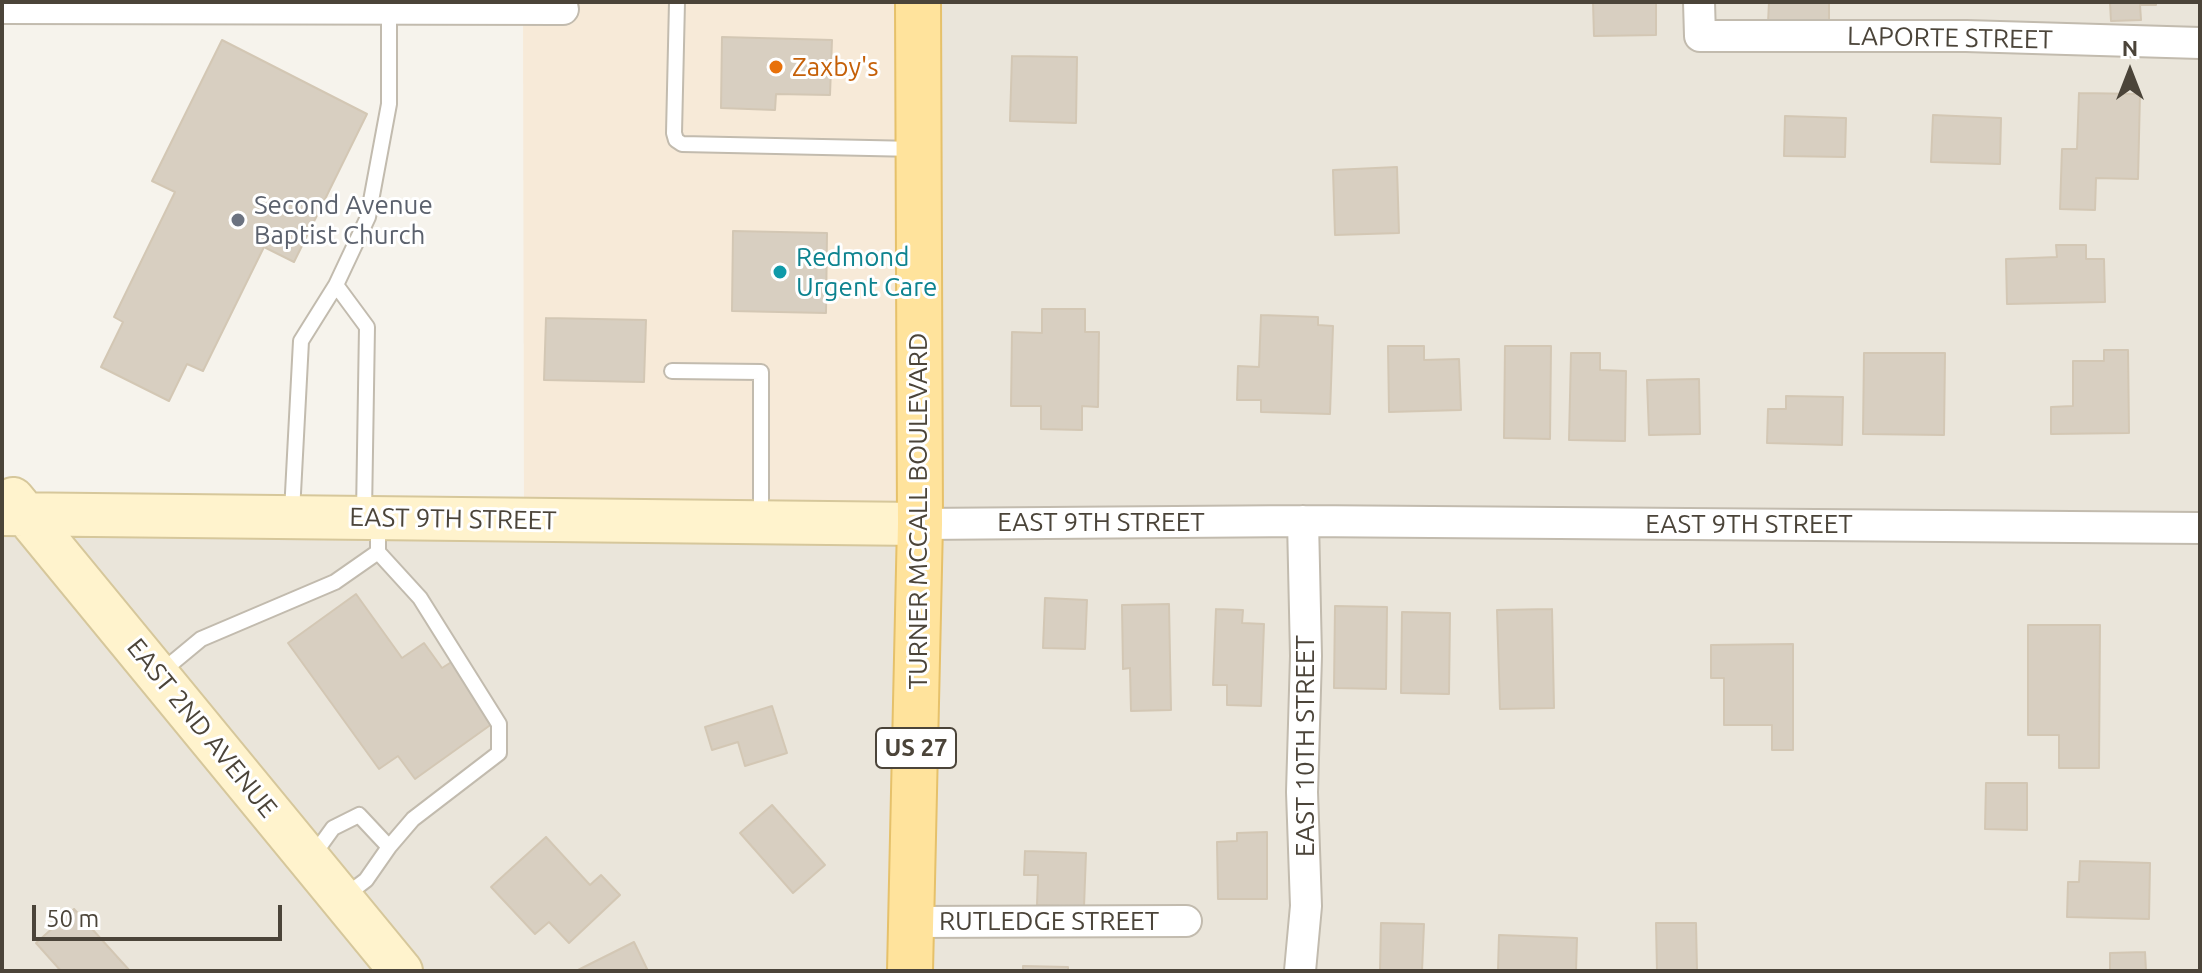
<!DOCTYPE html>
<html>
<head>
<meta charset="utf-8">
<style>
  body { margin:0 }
  #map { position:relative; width:2202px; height:973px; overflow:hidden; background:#f6f3ec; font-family:Ubuntu,sans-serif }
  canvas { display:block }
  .frame { position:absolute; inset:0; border:4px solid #4b4439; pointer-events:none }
  .north { position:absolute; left:2090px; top:32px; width:80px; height:80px; -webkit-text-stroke:6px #fff; paint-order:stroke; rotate:0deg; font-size:22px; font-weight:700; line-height:32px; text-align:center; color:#4b4439 }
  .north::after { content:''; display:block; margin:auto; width:28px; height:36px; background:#4b4439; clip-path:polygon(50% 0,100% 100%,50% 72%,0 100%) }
  .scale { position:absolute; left:32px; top:905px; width:250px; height:36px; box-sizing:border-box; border:4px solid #4b4439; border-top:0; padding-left:10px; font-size:24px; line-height:28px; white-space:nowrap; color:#4b4439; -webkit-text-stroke:6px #fff; paint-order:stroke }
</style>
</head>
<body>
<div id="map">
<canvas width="2202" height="973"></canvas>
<div class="frame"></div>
<div class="north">N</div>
<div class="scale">50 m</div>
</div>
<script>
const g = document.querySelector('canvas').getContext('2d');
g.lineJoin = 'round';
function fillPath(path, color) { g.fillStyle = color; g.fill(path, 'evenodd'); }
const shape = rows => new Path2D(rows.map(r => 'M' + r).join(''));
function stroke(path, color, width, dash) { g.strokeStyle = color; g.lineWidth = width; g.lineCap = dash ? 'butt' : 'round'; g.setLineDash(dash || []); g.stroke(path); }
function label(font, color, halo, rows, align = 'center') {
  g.font = font + ' Ubuntu,sans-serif'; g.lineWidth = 6; g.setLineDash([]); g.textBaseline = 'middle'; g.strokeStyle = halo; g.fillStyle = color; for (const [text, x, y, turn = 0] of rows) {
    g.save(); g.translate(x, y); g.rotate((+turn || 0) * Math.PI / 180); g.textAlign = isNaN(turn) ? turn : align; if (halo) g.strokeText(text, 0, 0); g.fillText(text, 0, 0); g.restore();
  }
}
const residential = shape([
  [918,2,2200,2,2200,971,2,971,2,514,920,524]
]);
const commercial = shape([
  [523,2,918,2,920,524,524,520]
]);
const building = shape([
  [1593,2,1656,2,1656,35,1594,36,1593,2],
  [1769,2,1829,2,1829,25,1768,23,1769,2],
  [2110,2,2156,2,2156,5,2140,5,2141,20,2111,21,2110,2],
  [722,37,832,40,830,95,776,94,775,110,721,108,722,37],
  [222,40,367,114,294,262,264,247,203,371,187,364,169,401,101,367,123,322,114,317,175,192,152,181,222,40],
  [1012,56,1077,57,1076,123,1010,121,1012,56],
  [2079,93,2140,94,2138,179,2096,178,2095,210,2060,209,2062,149,2077,149,2079,93],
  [1933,115,2001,118,2000,164,1931,162,1933,115],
  [1785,116,1846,118,1845,157,1784,156,1785,116],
  [1397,167,1399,233,1335,235,1333,170,1397,167],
  [733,231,827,233,826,313,732,311,733,231],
  [2056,245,2086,245,2086,259,2104,259,2105,302,2007,304,2006,259,2057,257,2056,245],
  [1042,309,1085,309,1085,332,1099,332,1098,407,1082,406,1082,430,1041,429,1041,406,1011,406,1012,332,1042,333,1042,309],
  [1261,315,1318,317,1318,325,1333,326,1330,414,1261,412,1261,400,1237,400,1238,366,1259,367,1261,315],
  [546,318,646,320,644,382,544,380,546,318],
  [1388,346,1424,346,1424,360,1459,359,1461,410,1389,412,1388,346],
  [1505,346,1551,346,1550,439,1504,438,1505,346],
  [2104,350,2128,350,2129,433,2051,434,2051,407,2073,406,2073,361,2104,361,2104,350],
  [1571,353,1600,353,1600,370,1626,371,1625,441,1569,440,1571,353],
  [1864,353,1945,353,1944,435,1863,434,1864,353],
  [1699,379,1700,434,1649,435,1647,380,1699,379],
  [1786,396,1843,397,1842,445,1767,443,1768,409,1786,409,1786,396],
  [356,594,402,658,424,643,442,668,453,661,496,721,415,779,398,756,379,769,288,643,356,594],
  [1045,598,1087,600,1085,649,1043,648,1045,598],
  [1169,604,1171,710,1131,711,1130,668,1123,669,1122,605,1169,604],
  [1335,606,1387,607,1386,689,1334,688,1335,606],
  [1216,609,1243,610,1242,623,1264,624,1261,706,1227,705,1227,685,1213,685,1216,609],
  [1552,609,1554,708,1500,709,1497,610,1552,609],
  [1402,612,1450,613,1449,694,1401,693,1402,612],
  [2028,625,2100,625,2099,768,2059,768,2059,735,2028,735,2028,625],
  [1793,644,1793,750,1772,750,1772,725,1724,725,1724,678,1711,678,1711,645,1793,644],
  [772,706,787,753,745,766,738,742,712,750,705,727,772,706],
  [1986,783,2027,783,2027,830,1985,829,1986,783],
  [772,805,825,865,793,893,740,833,772,805],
  [1267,832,1267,899,1218,899,1217,842,1237,841,1237,833,1267,832],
  [546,837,590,885,601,875,620,895,569,943,549,922,535,934,491,887,546,837],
  [1025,851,1086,853,1084,907,1037,905,1038,875,1024,875,1025,851],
  [2080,861,2150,863,2149,919,2067,917,2068,882,2079,882,2080,861],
  [74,909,130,971,61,971,36,943,74,909],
  [1381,923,1424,924,1422,971,1380,971,1381,923],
  [1656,923,1696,923,1697,971,1657,971,1656,923],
  [1499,935,1577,938,1576,971,1498,971,1499,935],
  [634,942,648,971,576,971,634,942],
  [2145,952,2146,971,2110,971,2110,953,2145,952],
  [1023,966,1068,967,1068,971,1023,971,1023,966]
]);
const lane = shape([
  [677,2,674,133,676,140,682,144,916,149],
  [336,285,367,327,364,513],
  [672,371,761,372,761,518],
  [292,512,301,341,336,285,368,217,389,104,389,8],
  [378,522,378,552,420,598,499,724,499,753,413,819,389,847],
  [160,673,201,639,335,582,378,552],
  [312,857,333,828,359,815,389,847,366,880,345,896]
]);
const street = shape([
  [1699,2,1700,36,1966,36,2200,43],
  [2,8,563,9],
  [920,524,1303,521,2200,528],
  [912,922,1186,921],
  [1300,971,1306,906,1302,792,1306,656,1303,521]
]);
const secondary = shape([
  [13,499,401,971],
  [2,514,920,524]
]);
const primary = shape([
  [910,971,920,524,918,2]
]);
const markers = [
  [776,67,8,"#e8710a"],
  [238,220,8,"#6b7280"],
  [780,272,8,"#0f9aa8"]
];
const shields = [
  [916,748,80]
];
const shieldNames = [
  ["US 27",916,748]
];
const streetNames = [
  ["LAPORTE STREET",1950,38,1],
  ["TURNER MCCALL BOULEVARD",918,511,-90],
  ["EAST 9TH STREET",453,519,1],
  ["EAST 9TH STREET",1101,522],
  ["EAST 9TH STREET",1749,524],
  ["EAST 2ND AVENUE",202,728,51],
  ["EAST 10TH STREET",1305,746,-90],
  ["RUTLEDGE STREET",1049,921]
];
const foodNames = [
  ["Zaxby's",792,67]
];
const worshipNames = [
  ["Second Avenue",254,205],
  ["Baptist Church",254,235]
];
const cultureNames = [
  ["Redmond",796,257],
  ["Urgent Care",796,287]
];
fillPath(residential, '#eae5da');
fillPath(commercial, '#f7ead8');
fillPath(building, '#d8cfc1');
stroke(building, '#d3c7b4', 2);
stroke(lane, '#c2bbae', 18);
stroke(street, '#c2bbae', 34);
stroke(secondary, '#d6c79b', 46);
stroke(primary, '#e6c16a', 48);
stroke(lane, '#fff', 14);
stroke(street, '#fff', 30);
stroke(secondary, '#fff3cd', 42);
stroke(primary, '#ffe39c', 44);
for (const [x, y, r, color] of markers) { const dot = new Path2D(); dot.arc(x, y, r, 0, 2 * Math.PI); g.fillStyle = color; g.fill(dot); stroke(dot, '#fff', 3); }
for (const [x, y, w] of shields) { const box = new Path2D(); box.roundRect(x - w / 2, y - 20, w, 40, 6); g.fillStyle = '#fff'; g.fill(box); stroke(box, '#4b4439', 2); }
label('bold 24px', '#4b4439', null, shieldNames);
label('26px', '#4b4439', '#fff', streetNames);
label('26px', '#c56008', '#fff', foodNames, 'left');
label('26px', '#5b616d', '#fff', worshipNames, 'left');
label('26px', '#0d838f', '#fff', cultureNames, 'left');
</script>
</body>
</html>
